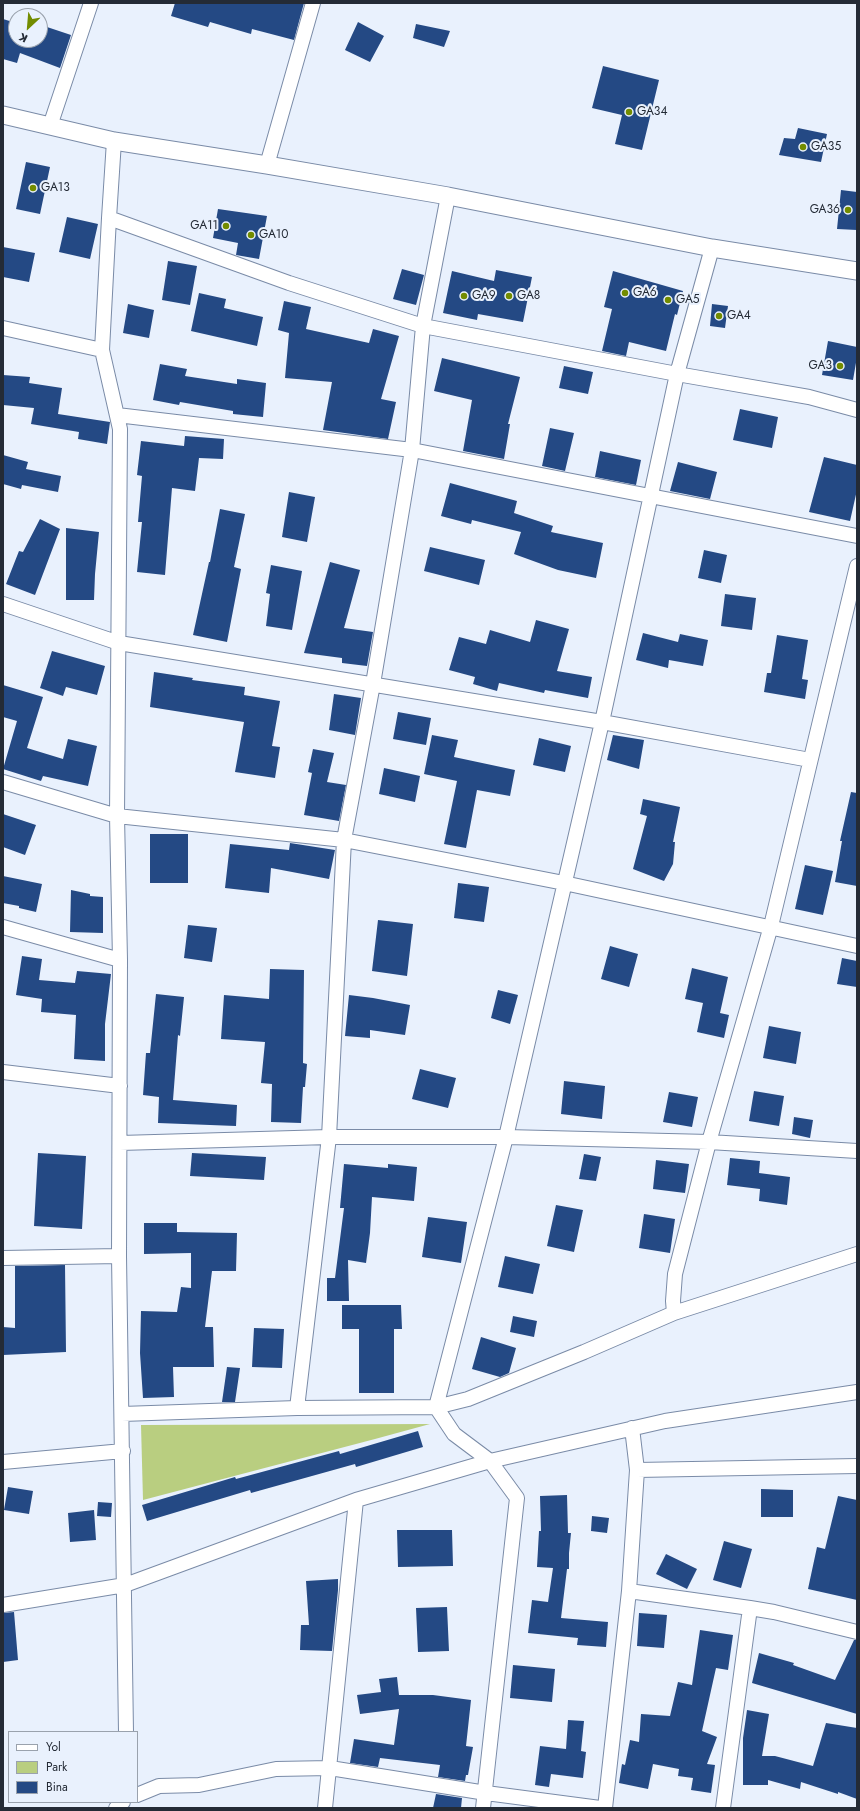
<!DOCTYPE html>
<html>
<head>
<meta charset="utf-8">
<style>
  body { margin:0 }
  #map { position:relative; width:860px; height:1811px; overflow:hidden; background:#e9f1fd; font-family:Jost,sans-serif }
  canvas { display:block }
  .frame { position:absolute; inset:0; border:4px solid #242b36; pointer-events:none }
  .legend { position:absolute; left:8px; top:1731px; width:130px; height:72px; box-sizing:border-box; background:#e9f1fd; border:1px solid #9aa2ad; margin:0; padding:5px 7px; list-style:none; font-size:12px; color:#242b36 }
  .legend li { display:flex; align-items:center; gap:8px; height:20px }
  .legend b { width:20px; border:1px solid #9aa2ad }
  .north { position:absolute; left:8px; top:8px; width:40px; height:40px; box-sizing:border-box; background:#e9f1fd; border:1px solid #9aa2ad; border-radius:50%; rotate:206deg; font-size:11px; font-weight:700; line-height:16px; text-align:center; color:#242b36 }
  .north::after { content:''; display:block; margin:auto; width:14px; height:18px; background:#738c00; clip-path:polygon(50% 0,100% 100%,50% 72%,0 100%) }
</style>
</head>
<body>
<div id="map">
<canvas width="860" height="1811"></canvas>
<div class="frame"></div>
<ul class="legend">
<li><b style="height:5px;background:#fff"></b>Yol</li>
<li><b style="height:11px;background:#b9ce80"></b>Park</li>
<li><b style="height:11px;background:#244984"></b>Bina</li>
</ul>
<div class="north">K</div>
</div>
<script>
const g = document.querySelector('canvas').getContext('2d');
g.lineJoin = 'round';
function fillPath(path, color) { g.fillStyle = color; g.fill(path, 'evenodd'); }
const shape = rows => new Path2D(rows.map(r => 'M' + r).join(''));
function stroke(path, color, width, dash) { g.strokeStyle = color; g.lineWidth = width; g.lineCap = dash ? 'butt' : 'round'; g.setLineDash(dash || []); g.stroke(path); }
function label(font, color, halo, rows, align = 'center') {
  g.font = font + ' Jost,sans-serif'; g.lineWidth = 4; g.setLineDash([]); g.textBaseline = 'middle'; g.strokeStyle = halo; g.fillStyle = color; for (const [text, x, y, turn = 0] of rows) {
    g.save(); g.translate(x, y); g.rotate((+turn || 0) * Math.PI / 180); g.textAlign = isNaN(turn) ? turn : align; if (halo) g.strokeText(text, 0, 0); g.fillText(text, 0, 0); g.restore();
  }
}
const green = shape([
  [430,1424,375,1439,143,1500,141,1425]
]);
const building = shape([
  [175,3,304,3,294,40,252,29,251,34,210,22,208,27,171,16],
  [3,19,16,23,16,40,40,40,40,30,45,32,47,27,71,35,60,68,20,53,17,63,3,59],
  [358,22,384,36,370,62,345,50],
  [416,24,450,31,444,47,413,38],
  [603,66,659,80,642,150,615,144,622,115,592,108],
  [798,128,827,134,821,162,779,155,784,138,795,139],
  [26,162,50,167,40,214,16,209],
  [841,190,857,192,857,230,837,229],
  [218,209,267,216,259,259,236,255,238,243,213,238],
  [67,217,98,224,90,259,59,252],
  [3,247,35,253,29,282,3,277],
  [168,261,197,266,190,305,162,300],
  [402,269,424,275,416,305,393,299],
  [496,270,532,277,523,322,478,314,477,320,443,313,452,271,494,281],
  [613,271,683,291,677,315,675,314,666,351,629,342,626,356,602,351,612,309,604,307],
  [199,293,226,299,224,308,263,317,257,346,191,331],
  [284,301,311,307,306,329,369,343,373,329,399,336,381,399,396,402,388,439,323,430,332,382,285,378,289,333,278,330],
  [128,304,154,310,149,338,123,333],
  [712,304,728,306,725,328,710,326],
  [828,341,857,347,857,357,853,380,822,375],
  [442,358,520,377,508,424,510,424,504,459,463,451,472,400,434,391],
  [160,364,187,369,185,376,237,384,237,379,266,383,263,417,233,414,233,411,180,402,179,405,153,400],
  [564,366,593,372,588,394,559,388],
  [3,375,30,377,29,383,62,388,58,414,110,422,107,444,78,439,79,432,31,424,34,408,3,405],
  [740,409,778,417,772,448,733,440],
  [550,428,574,433,565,471,542,466],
  [185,436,224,439,223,459,199,458,195,491,172,488,165,575,137,572,142,522,138,522,142,476,137,475,141,441,184,446],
  [600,451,641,460,636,485,595,477],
  [3,455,28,462,26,469,61,476,58,492,22,485,21,489,3,484],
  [824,457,857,465,857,490,850,521,809,512],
  [678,462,717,472,710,499,670,491],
  [450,483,517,501,514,513,553,526,551,532,603,543,596,578,558,570,514,554,521,532,472,520,471,524,441,516],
  [289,492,315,497,307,542,282,537],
  [220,509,245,514,234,567,241,569,227,642,193,635,209,562,210,562],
  [40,519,60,529,35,595,6,584,19,551,23,552],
  [66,528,99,532,95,574,94,600,66,600],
  [430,547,485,560,479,585,424,571],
  [704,550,727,555,721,583,698,578],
  [330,562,360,570,344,628,373,632,367,666,342,663,342,658,304,653],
  [271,565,302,571,292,630,266,626,270,594,266,593],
  [725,594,756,598,752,630,721,626],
  [536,620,569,629,557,671,592,677,588,698,545,690,544,693,499,683,497,691,473,684,475,677,449,670,459,637,486,644,490,630,530,642],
  [643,633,678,642,680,634,708,640,703,666,669,660,668,668,636,660],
  [777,635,808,640,802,679,808,680,805,699,764,692,767,673,771,673],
  [52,651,105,666,97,695,66,687,63,696,40,688],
  [154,672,193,678,192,680,245,687,244,695,280,701,272,746,280,747,275,778,235,772,244,722,150,707],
  [3,685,43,697,27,748,63,759,68,739,97,746,88,786,43,776,41,781,3,769,17,721,3,717],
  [334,694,361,698,355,735,329,730],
  [398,712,431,718,426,745,393,739],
  [432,735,458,740,454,757,515,770,510,796,477,790,466,848,444,844,457,781,424,774],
  [613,735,644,740,639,769,607,760],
  [539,738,571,746,565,772,533,765],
  [313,749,334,753,327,782,346,785,339,821,304,815,312,773,308,772],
  [384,768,420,776,415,802,379,794],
  [851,792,857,793,857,886,835,882,842,841,840,841],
  [643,799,680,807,673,842,675,842,673,864,664,881,633,869,647,816,640,814],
  [3,814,36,825,25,855,3,847],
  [150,834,188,834,188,883,150,883],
  [290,843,335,850,329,879,271,868,269,893,225,888,230,844,289,850],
  [805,865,833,871,823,915,795,909],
  [3,876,42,884,36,912,19,908,19,906,3,903],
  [458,883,489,887,484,922,454,918],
  [71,890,90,894,90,896,103,897,103,933,70,932],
  [378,920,413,924,407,976,372,971],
  [188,925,217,928,212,962,184,958],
  [610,946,638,954,629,987,601,979],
  [22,956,42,959,39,980,75,983,77,971,111,974,105,1024,105,1061,74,1059,76,1015,41,1012,42,999,16,995],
  [842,958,857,961,857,987,837,984],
  [692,968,728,977,720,1013,729,1015,724,1038,697,1032,703,1003,685,999],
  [270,969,304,970,303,1063,307,1064,305,1087,303,1087,301,1123,271,1122,272,1084,261,1083,265,1042,221,1039,224,995,269,999],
  [498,990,518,995,510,1024,491,1018],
  [156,994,184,997,180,1036,178,1035,173,1100,237,1105,236,1126,158,1123,159,1097,143,1095,146,1053,150,1053],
  [349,995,373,998,410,1005,405,1035,370,1030,370,1038,345,1036],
  [769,1026,801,1032,796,1064,763,1058],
  [420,1069,456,1078,448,1108,412,1099],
  [564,1081,605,1086,602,1119,561,1114],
  [754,1091,784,1096,779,1126,749,1121],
  [669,1092,698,1097,692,1127,663,1122],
  [794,1117,813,1120,810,1138,792,1134],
  [38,1153,86,1156,82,1229,34,1226],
  [192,1153,266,1157,264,1180,190,1176],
  [584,1154,601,1157,596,1181,579,1179],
  [730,1158,760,1161,759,1173,790,1177,787,1205,759,1201,760,1189,727,1185],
  [656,1160,689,1164,685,1193,653,1189],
  [344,1164,388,1168,388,1164,417,1167,414,1201,372,1197,370,1233,366,1263,348,1260,349,1301,327,1301,327,1278,335,1278,344,1208,340,1208],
  [556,1205,583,1210,574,1252,547,1246],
  [644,1214,675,1219,670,1253,639,1248],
  [428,1217,467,1222,461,1263,422,1257],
  [144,1223,177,1223,177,1232,237,1233,236,1271,212,1271,205,1327,213,1327,214,1367,173,1367,174,1397,143,1398,140,1353,141,1311,177,1312,181,1287,191,1288,191,1253,144,1254],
  [505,1256,540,1264,533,1294,498,1287],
  [65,1265,66,1352,3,1355,3,1327,15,1328,15,1266],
  [342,1305,401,1305,402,1329,394,1329,394,1393,359,1393,359,1329,342,1329],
  [513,1316,537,1321,534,1337,510,1332],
  [254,1328,284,1329,282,1368,252,1367],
  [481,1337,516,1348,509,1373,500,1377,472,1369],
  [227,1367,240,1368,235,1402,222,1402],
  [418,1431,423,1447,356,1467,355,1464,251,1493,250,1490,147,1521,142,1505,235,1477,236,1479,339,1451,340,1454],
  [8,1487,33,1491,29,1514,4,1510],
  [761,1489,793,1490,793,1517,761,1517],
  [567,1495,568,1533,571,1533,569,1553,569,1569,567,1569,561,1618,608,1622,606,1647,577,1645,578,1638,528,1633,532,1600,548,1602,553,1568,537,1567,539,1531,541,1531,540,1496],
  [838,1496,857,1500,857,1600,808,1589,817,1547,825,1549],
  [98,1502,112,1503,111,1517,97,1516],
  [94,1510,96,1540,70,1542,68,1513],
  [592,1516,609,1518,607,1533,591,1531],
  [397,1530,452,1530,453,1566,398,1567],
  [724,1541,752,1549,741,1588,713,1580],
  [666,1554,697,1569,687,1589,656,1574],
  [338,1579,338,1590,332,1651,300,1650,301,1625,309,1625,306,1581],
  [447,1607,449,1651,418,1652,416,1608],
  [14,1612,18,1660,3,1662,3,1613],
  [639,1613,667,1615,664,1648,637,1646],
  [700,1630,733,1635,728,1670,716,1668,702,1731,717,1737,707,1764,715,1765,711,1793,691,1790,693,1778,678,1776,679,1769,653,1764,648,1789,619,1783,622,1764,625,1765,630,1740,639,1742,641,1714,670,1716,678,1682,692,1685],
  [854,1640,857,1640,857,1714,752,1683,759,1653,794,1663,793,1665,835,1680],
  [513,1665,555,1669,552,1702,510,1698],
  [397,1677,399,1695,433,1695,471,1700,466,1746,473,1747,468,1775,466,1775,465,1781,438,1777,440,1765,380,1758,378,1767,350,1763,354,1739,394,1745,399,1709,360,1714,357,1695,381,1692,379,1679],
  [747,1710,769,1714,762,1756,775,1756,813,1766,826,1723,857,1728,857,1799,838,1792,838,1794,801,1782,800,1789,768,1780,768,1785,743,1785,743,1738],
  [568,1720,584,1721,581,1751,586,1752,583,1778,551,1774,549,1787,535,1785,540,1746,566,1749],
  [436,1794,462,1798,461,1808,433,1808]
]);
const minor = shape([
  [50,126,91,3],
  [114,141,109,218,289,283,423,326,677,374,809,397,857,410],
  [267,165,313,3],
  [109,218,102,350,120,429,117,816,120,960,119,1256,126,1732],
  [3,328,102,350],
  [117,415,412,450,857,536],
  [3,604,119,643,602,722,810,760],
  [3,782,117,816,344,840,564,883,857,946],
  [3,927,120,960],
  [3,1072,120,1086],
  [120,1143,329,1137,506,1137,709,1142,857,1151],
  [3,1258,119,1256],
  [674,1313,673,1301,675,1274,709,1142,771,926,857,566],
  [297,1408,329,1137,344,840,373,684,412,450,423,326,448,196],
  [122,1414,297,1408,436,1407,468,1399,584,1352,674,1313,857,1254],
  [3,1462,123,1451],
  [637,1470,857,1466],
  [629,1591,750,1608],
  [3,1605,125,1585,356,1500,490,1461,665,1421,857,1392],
  [137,1795,159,1786,199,1785,276,1769,330,1768,486,1793,600,1808],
  [116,1808,123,1802],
  [325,1808,356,1500],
  [483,1808,517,1498,490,1461,454,1434,436,1407,506,1137,602,722,677,374,712,248],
  [605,1808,629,1591,637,1470,632,1428],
  [723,1808,750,1608,774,1612,857,1632]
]);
const tertiary = shape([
  [3,115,114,141,267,165,448,196,712,248,857,271]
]);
const markers = [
  [629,112,4,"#738c00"],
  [803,147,4,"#738c00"],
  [33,188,4,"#738c00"],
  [848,210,4,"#738c00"],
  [226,226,4,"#738c00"],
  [251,235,4,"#738c00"],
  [625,293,4,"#738c00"],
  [464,296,4,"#738c00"],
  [509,296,4,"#738c00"],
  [668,300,4,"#738c00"],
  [719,316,4,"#738c00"],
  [840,366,4,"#738c00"]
];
const poiNames = [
  ["GA34",637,112],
  ["GA35",811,147],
  ["GA13",41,188],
  ["GA36",840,210,"right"],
  ["GA11",218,226,"right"],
  ["GA10",259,235],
  ["GA6",633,293],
  ["GA9",472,296],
  ["GA8",517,296],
  ["GA5",676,300],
  ["GA4",727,316],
  ["GA3",832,366,"right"]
];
fillPath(green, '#b9ce80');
fillPath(building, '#244984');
stroke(minor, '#7a8ba7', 16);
stroke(tertiary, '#7a8ba7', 19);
stroke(minor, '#fff', 14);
stroke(tertiary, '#fff', 17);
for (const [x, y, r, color] of markers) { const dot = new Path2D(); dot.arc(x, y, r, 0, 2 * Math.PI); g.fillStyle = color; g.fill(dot); stroke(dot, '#e9f1fd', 1.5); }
label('12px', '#242b36', '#e9f1fd', poiNames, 'left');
</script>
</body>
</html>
